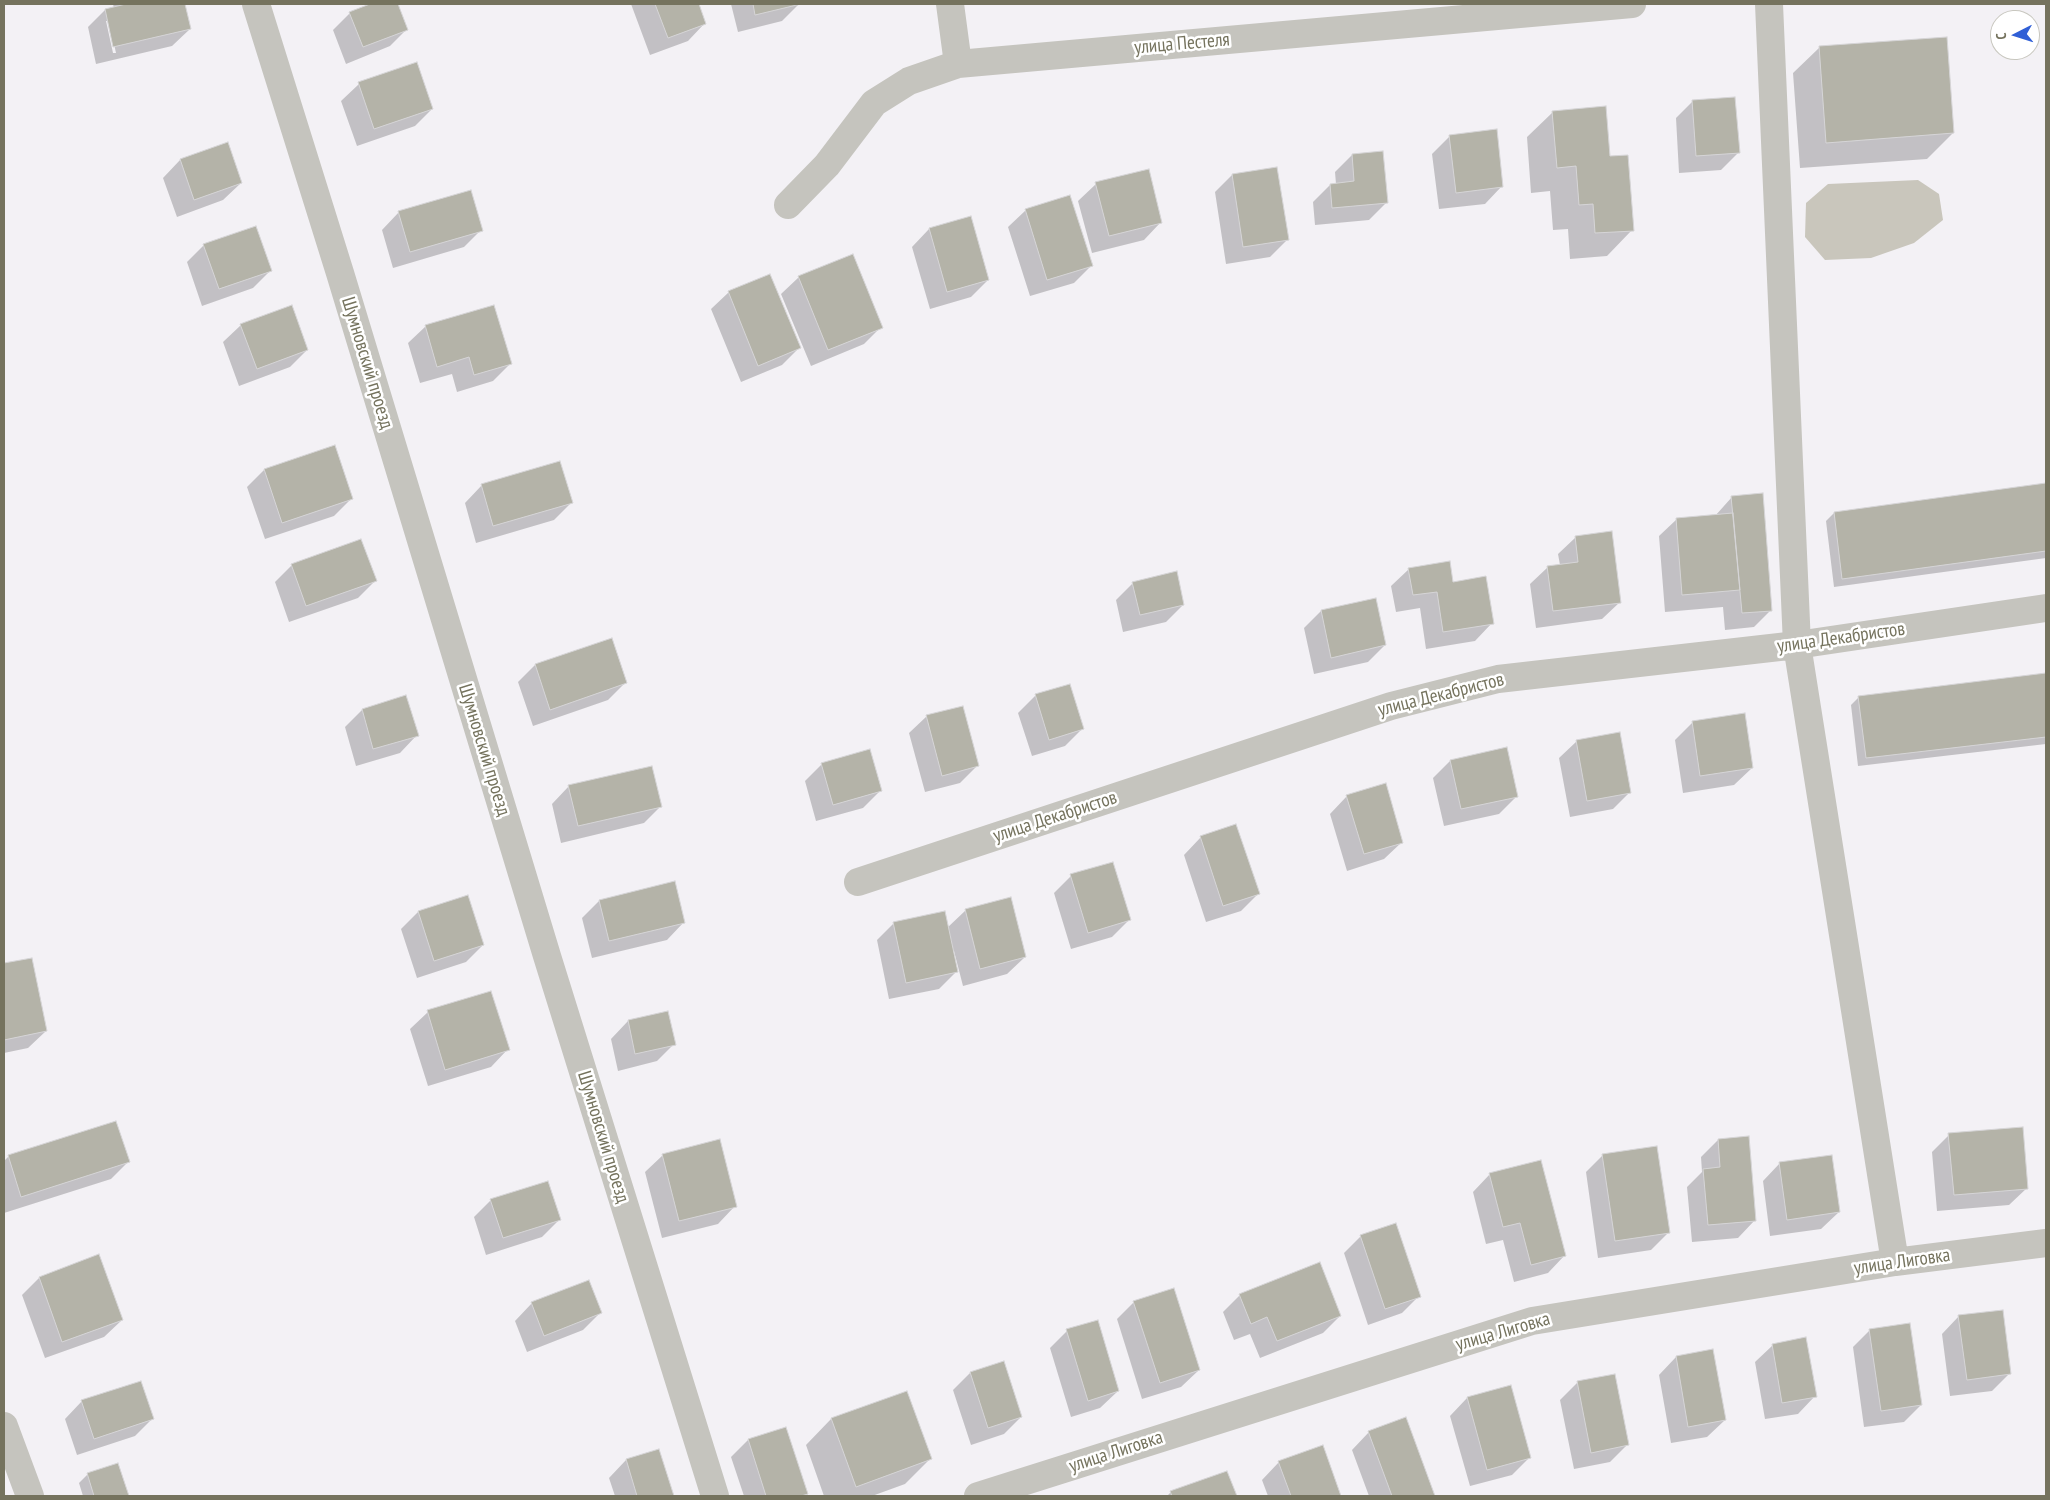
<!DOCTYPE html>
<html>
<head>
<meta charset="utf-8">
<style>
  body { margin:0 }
  #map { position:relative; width:2050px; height:1500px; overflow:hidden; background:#f3f1f5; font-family:"PT Sans Narrow",sans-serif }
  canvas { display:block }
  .frame { position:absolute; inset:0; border:5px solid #75735e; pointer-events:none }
  .north { position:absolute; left:1990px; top:10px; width:50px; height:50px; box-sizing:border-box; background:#fff; border:1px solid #c8c7bf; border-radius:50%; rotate:265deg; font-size:14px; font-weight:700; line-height:20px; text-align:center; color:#75735e }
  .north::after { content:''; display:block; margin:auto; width:18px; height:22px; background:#305fd6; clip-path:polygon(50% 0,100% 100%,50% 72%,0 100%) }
</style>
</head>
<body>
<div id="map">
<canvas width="2050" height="1500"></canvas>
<div class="frame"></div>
<div class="north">С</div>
</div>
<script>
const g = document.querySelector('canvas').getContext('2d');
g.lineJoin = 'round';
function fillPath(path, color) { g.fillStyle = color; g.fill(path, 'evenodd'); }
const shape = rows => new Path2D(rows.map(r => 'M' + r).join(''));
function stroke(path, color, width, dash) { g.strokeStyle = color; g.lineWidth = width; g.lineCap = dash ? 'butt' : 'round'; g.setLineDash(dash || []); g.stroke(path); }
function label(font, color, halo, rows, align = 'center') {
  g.font = font + ' "PT Sans Narrow",sans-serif'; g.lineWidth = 5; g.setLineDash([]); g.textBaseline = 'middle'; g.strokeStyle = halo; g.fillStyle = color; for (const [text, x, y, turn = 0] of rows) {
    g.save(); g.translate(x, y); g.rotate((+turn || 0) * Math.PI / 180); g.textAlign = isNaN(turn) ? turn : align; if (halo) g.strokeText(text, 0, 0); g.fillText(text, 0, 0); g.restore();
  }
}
const water = shape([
  [1918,180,1939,194,1943,220,1914,243,1871,258,1825,260,1805,237,1806,203,1828,184]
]);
const shadow = shape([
  [113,4,184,4,190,29,172,46,96,64,88,27,105,10,114,8],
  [106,21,109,21,116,53,113,53],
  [374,4,397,4,407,29,390,46,346,64,333,30,350,13],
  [631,4,697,4,705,23,688,41,650,55],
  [731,4,799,4,782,21,738,32],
  [1946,38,1953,133,1927,159,1800,168,1793,73,1819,48],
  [359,84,432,109,415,126,357,146,341,101],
  [1693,101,1738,153,1721,170,1679,173,1676,118],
  [1553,112,1609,158,1632,230,1607,256,1570,259,1568,229,1553,230,1550,191,1531,193,1527,137],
  [1450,136,1502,186,1485,204,1439,209,1432,154],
  [1352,155,1386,203,1369,220,1315,225,1313,202,1330,185,1336,184,1335,172],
  [180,160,241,183,223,200,177,217,163,178],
  [1232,175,1288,239,1270,257,1226,264,1215,192],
  [1096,184,1161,222,1144,240,1092,253,1078,201],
  [1026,210,1091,266,1074,283,1030,296,1008,227],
  [399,212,481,230,464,247,393,268,382,230],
  [970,218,988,280,971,297,930,309,912,247,929,229],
  [204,245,270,271,253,288,202,306,187,262],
  [799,277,881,327,864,344,811,366,781,294],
  [729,292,799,348,782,365,741,382,711,309],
  [241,325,307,350,290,367,239,386,223,342],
  [426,326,510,364,493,381,457,392,452,374,420,383,408,343],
  [264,470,351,499,334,516,265,539,247,487],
  [2046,484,2046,558,1834,587,1826,521,1834,513],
  [482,485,571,503,554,520,476,543,465,503],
  [1732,497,1771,610,1754,627,1725,630,1723,607,1665,612,1659,536,1677,519,1715,516],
  [1576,537,1620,602,1602,619,1536,628,1530,584,1548,567,1560,565,1558,554],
  [292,565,375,581,358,598,289,622,275,582],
  [1409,569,1452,583,1492,623,1475,641,1426,649,1420,608,1396,612,1391,586],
  [1133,583,1183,605,1166,622,1123,632,1116,600],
  [1321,611,1385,645,1368,662,1314,674,1304,628],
  [611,640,625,683,608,700,533,726,518,682,535,665],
  [2046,675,2046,744,1858,766,1851,705,1859,697],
  [1036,695,1082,729,1065,746,1032,756,1018,713],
  [362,710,417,735,400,753,356,766,345,727],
  [927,716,977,766,960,783,925,792,909,733],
  [1693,722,1752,768,1734,785,1683,793,1675,740],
  [1577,741,1630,792,1613,809,1570,817,1559,758],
  [1450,761,1517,796,1499,814,1444,826,1433,778],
  [822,764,880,791,863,808,816,821,805,781],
  [569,786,661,806,644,823,561,843,552,804],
  [1347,796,1402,842,1384,859,1347,871,1330,814],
  [1201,837,1258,894,1241,911,1206,922,1184,855],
  [1071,876,1129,920,1112,937,1071,949,1054,893],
  [599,901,684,922,667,940,592,958,582,918],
  [966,910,1025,957,1007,974,963,986,954,951,952,951,956,972,939,989,889,999,877,940,894,923,947,928],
  [418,912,483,945,466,962,417,978,401,929],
  [31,959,46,1031,28,1048,4,1053,4,965],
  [428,1012,508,1049,491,1067,428,1086,410,1029],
  [628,1021,674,1044,657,1061,618,1071,611,1039],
  [1949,1135,2027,1188,2009,1205,1937,1211,1932,1152],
  [1718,1140,1755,1220,1738,1238,1692,1242,1687,1187,1702,1172,1701,1157],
  [663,1155,735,1206,718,1224,662,1238,645,1172],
  [1603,1155,1668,1233,1651,1250,1598,1258,1586,1172],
  [9,1156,128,1162,111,1179,4,1213,4,1161],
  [1780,1163,1839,1212,1821,1229,1770,1236,1763,1181],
  [1490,1174,1565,1255,1548,1273,1514,1282,1503,1240,1486,1244,1473,1192],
  [491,1200,559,1220,542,1237,486,1255,474,1217],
  [1361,1236,1419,1296,1402,1313,1368,1325,1344,1253],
  [39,1278,122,1320,104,1337,45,1358,22,1295],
  [1240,1295,1340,1316,1323,1333,1260,1358,1250,1334,1234,1340,1223,1312],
  [1134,1302,1199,1370,1181,1387,1142,1399,1117,1319],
  [532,1303,600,1313,583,1330,527,1352,515,1321],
  [1959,1316,2009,1374,1992,1391,1950,1396,1942,1334],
  [1870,1330,1921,1405,1904,1422,1864,1427,1853,1347],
  [1067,1331,1118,1391,1100,1408,1071,1417,1050,1348],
  [1773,1345,1815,1396,1798,1414,1765,1419,1755,1362],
  [1676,1357,1725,1420,1707,1437,1671,1443,1659,1375],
  [970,1373,1021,1417,1004,1434,971,1445,953,1390],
  [1614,1375,1627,1445,1610,1462,1574,1469,1560,1400,1577,1383],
  [1511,1387,1530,1457,1512,1475,1470,1486,1450,1416,1467,1398],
  [906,1392,931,1458,905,1484,872,1496,824,1496,806,1445,831,1419],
  [82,1401,152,1419,135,1436,77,1455,65,1419],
  [1406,1419,1434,1496,1369,1496,1352,1450,1369,1432],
  [748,1440,806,1494,804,1496,744,1496,731,1457],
  [1322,1447,1339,1496,1268,1496,1262,1480,1279,1462],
  [659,1450,673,1496,615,1496,609,1478,626,1460],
  [117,1465,128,1496,83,1496,79,1483,87,1475],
  [1226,1472,1235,1496,1167,1496,1171,1492]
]);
const building = shape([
  [126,4,185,4,191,29,113,47,105,9,126,4],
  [370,4,398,4,408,30,363,47,349,12,370,4],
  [655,4,699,4,706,24,668,38,655,4],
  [753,4,801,4,755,15,753,4],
  [1947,37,1954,133,1826,143,1819,46,1947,37],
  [417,62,433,109,374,129,358,82,417,62],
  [1735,97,1740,153,1696,156,1692,100,1735,97],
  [1606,106,1610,156,1628,155,1634,231,1595,233,1593,204,1579,205,1576,166,1557,168,1552,111,1606,106],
  [1497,129,1503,187,1456,193,1449,135,1497,129],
  [228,142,242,183,194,200,180,159,228,142],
  [1383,151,1388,203,1332,208,1330,184,1354,181,1352,154,1383,151],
  [1277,167,1289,240,1243,247,1232,174,1277,167],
  [1149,169,1162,223,1109,236,1095,182,1149,169],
  [471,190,483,231,410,252,398,211,471,190],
  [1070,195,1093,266,1047,280,1025,209,1070,195],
  [971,216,989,280,947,292,929,228,971,216],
  [256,226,272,271,219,289,203,244,256,226],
  [853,254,883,328,828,350,798,276,853,254],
  [770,274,801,348,758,366,728,291,770,274],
  [292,305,308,350,257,369,240,324,292,305],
  [494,305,512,364,474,375,469,357,437,367,425,325,494,305],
  [335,445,353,499,282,523,264,469,335,445],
  [560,461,573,503,493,526,481,484,560,461],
  [2046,483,2046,551,1842,579,1834,512,2046,483],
  [1763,493,1772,611,1742,613,1731,496,1763,493],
  [1733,513,1740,590,1682,595,1676,518,1733,513],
  [1612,531,1621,603,1553,611,1547,566,1578,562,1575,536,1612,531],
  [361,539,377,581,306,606,291,564,361,539],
  [1450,561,1453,582,1486,576,1494,624,1443,632,1437,592,1413,595,1408,568,1450,561],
  [1177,571,1184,605,1140,615,1132,582,1177,571],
  [1376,598,1386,645,1331,658,1321,610,1376,598],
  [612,638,627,683,550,710,535,664,612,638],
  [2046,673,2046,737,1866,758,1858,696,2046,673],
  [1070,684,1084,729,1049,740,1035,694,1070,684],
  [406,695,419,736,373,749,362,709,406,695],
  [963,706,979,766,942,776,926,715,963,706],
  [1745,713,1753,768,1700,776,1692,721,1745,713],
  [1620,732,1631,793,1587,801,1576,740,1620,732],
  [1507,747,1518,797,1461,809,1450,760,1507,747],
  [870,749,882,791,833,805,821,763,870,749],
  [652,766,662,807,578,826,568,785,652,766],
  [1386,783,1403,843,1364,854,1346,795,1386,783],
  [1236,824,1260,894,1223,906,1200,836,1236,824],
  [1113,862,1131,920,1088,933,1070,874,1113,862],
  [675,881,685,923,609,941,599,900,675,881],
  [468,895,484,945,434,961,418,911,468,895],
  [1011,897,1026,957,980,969,965,909,1011,897],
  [945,911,958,972,906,983,893,922,945,911],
  [32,958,47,1031,4,1040,4,963,32,958],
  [491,991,510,1050,445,1070,427,1010,491,991],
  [668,1011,676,1045,635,1054,628,1020,668,1011],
  [116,1121,130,1162,21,1197,8,1155,116,1121],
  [2023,1127,2028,1189,1954,1195,1948,1133,2023,1127],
  [1749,1136,1756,1221,1708,1225,1703,1169,1720,1167,1718,1139,1749,1136],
  [720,1139,737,1207,679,1221,662,1154,720,1139],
  [1657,1146,1670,1233,1615,1241,1602,1154,1657,1146],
  [1832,1155,1840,1212,1787,1220,1779,1162,1832,1155],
  [1541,1160,1566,1256,1531,1265,1520,1223,1503,1227,1489,1173,1541,1160],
  [548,1181,561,1220,503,1238,490,1199,548,1181],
  [1396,1223,1421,1297,1385,1309,1360,1235,1396,1223],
  [99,1254,123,1320,62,1342,39,1277,99,1254],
  [1320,1262,1341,1316,1277,1341,1267,1317,1251,1324,1239,1294,1320,1262],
  [589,1280,602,1313,544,1336,531,1302,589,1280],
  [1174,1288,1200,1370,1160,1383,1133,1301,1174,1288],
  [2003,1310,2011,1374,1967,1380,1958,1315,2003,1310],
  [1098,1320,1119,1391,1088,1401,1066,1329,1098,1320],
  [1910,1323,1922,1405,1881,1411,1869,1329,1910,1323],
  [1806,1337,1817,1397,1782,1403,1772,1344,1806,1337],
  [1713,1349,1726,1420,1688,1427,1676,1356,1713,1349],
  [1004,1361,1022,1417,988,1428,970,1372,1004,1361],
  [1615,1374,1629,1445,1591,1453,1577,1381,1615,1374],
  [141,1381,154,1419,94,1439,81,1400,141,1381],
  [1511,1385,1531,1458,1487,1470,1467,1397,1511,1385],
  [907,1391,932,1459,856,1487,831,1418,907,1391],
  [1406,1417,1435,1496,1392,1496,1368,1431,1406,1417],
  [786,1427,808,1494,801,1496,766,1496,748,1439,786,1427],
  [1323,1445,1341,1496,1291,1496,1278,1461,1323,1445],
  [659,1449,674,1496,637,1496,626,1459,659,1449],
  [118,1463,129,1496,94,1496,87,1473,118,1463],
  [1227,1471,1237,1496,1172,1496,1170,1491,1227,1471]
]);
const street = shape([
  [256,4,340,273,547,956,715,1496],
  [950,4,958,64],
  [1769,4,1797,645,1895,1262],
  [788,205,827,165,874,103,909,81,958,64,1632,4],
  [858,882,1391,706,1498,679,1797,645,2046,608],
  [4,1426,30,1496],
  [978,1496,1532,1321,1895,1262,2046,1243]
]);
const streetNames = [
  ["улица Пестеля",1182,44,-5],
  ["Шумновский проезд",367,363,73],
  ["улица Декабристов",1841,638,-8],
  ["улица Декабристов",1441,695,-14],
  ["Шумновский проезд",484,750,73],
  ["улица Декабристов",1055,817,-18],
  ["Шумновский проезд",603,1137,73],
  ["улица Лиговка",1902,1262,-8],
  ["улица Лиговка",1503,1332,-16],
  ["улица Лиговка",1116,1452,-18]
];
fillPath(water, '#c9c6bc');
fillPath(shadow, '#0003');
fillPath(building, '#b4b3a8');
stroke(building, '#d5d4d6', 1);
stroke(street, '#c5c4be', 28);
label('19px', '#75735e', '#fff', streetNames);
</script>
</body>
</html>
